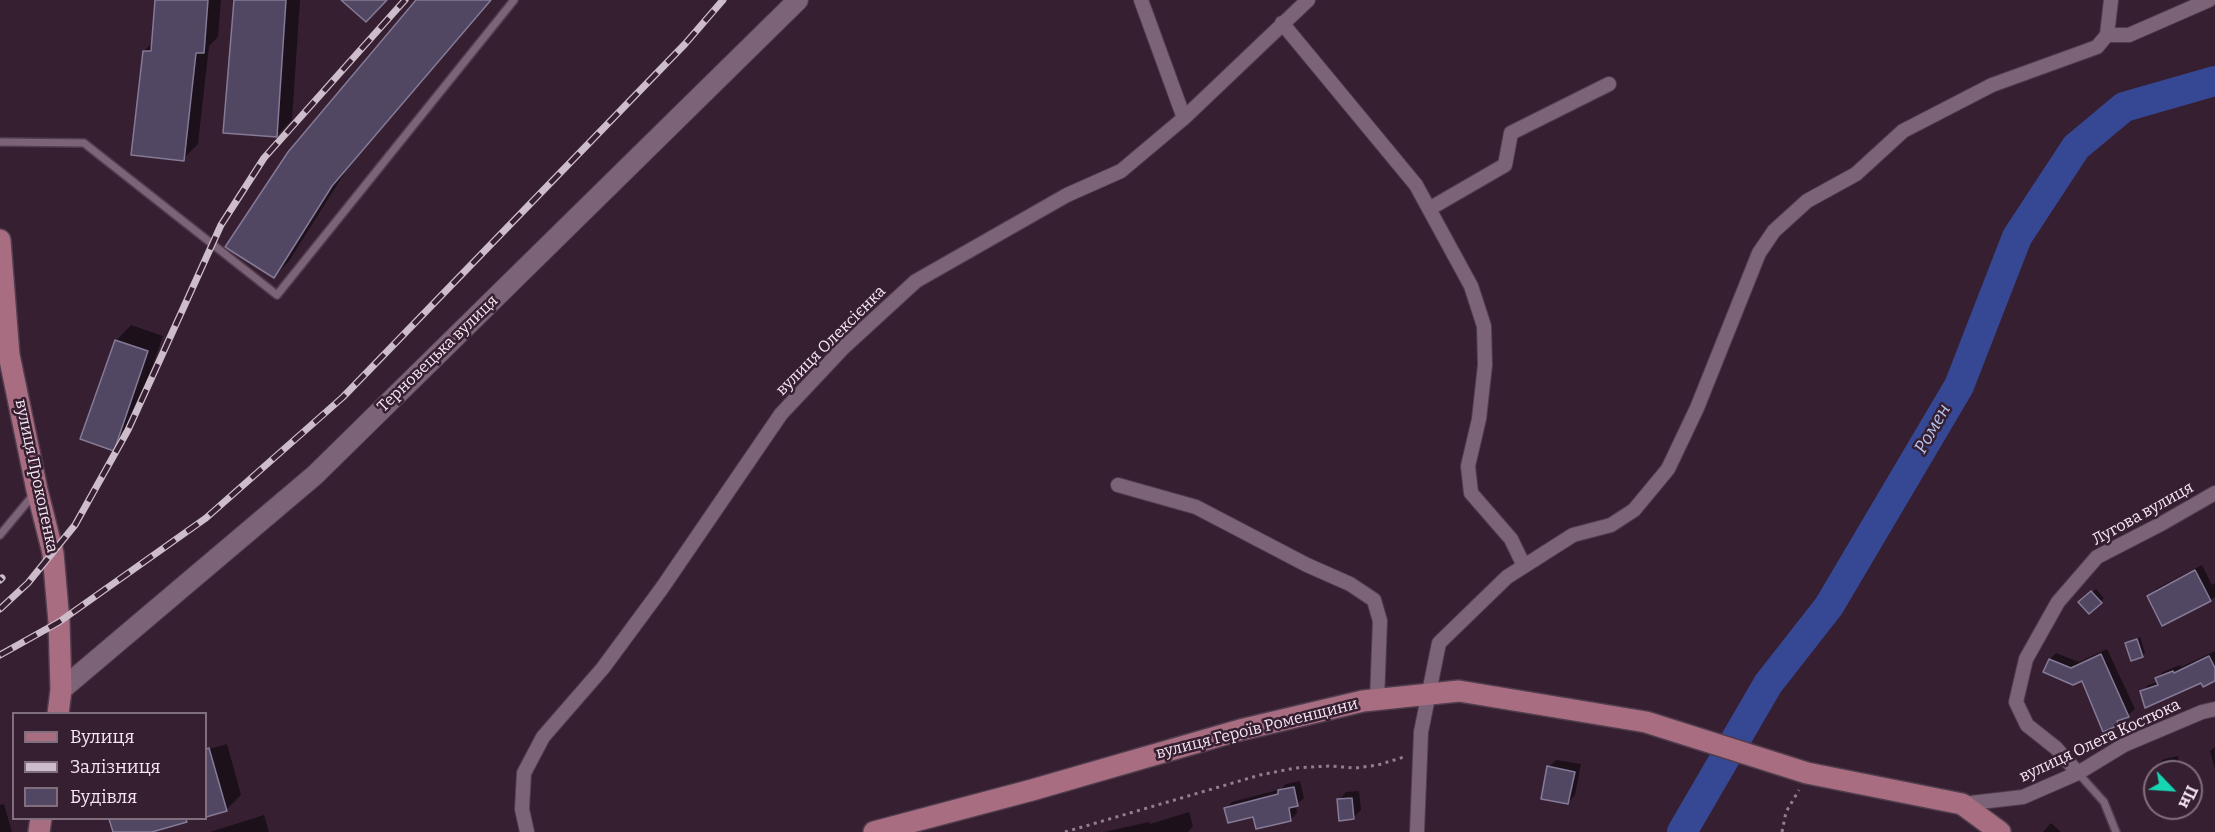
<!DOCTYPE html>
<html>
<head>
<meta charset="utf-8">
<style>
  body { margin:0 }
  #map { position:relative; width:2215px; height:832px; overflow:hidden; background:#361f31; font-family:Bitter,serif }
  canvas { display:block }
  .legend { position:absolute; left:12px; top:712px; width:195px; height:108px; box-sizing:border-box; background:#361f31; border:2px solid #826f7e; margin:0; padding:8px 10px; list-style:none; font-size:18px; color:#f5e6f2 }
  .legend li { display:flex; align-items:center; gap:12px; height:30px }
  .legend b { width:30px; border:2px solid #826f7e }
  .north { position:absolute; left:2143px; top:760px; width:60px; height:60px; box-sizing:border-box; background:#361f31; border:2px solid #826f7e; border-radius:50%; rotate:115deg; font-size:16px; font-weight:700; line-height:24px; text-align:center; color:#f5e6f2 }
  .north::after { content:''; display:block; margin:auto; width:21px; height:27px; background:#16d5b3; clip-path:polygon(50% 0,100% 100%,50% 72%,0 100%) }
</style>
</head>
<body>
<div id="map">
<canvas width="2215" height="832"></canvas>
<ul class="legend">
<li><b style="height:8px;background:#a96d81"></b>Вулиця</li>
<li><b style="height:8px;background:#cdbcc9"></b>Залізниця</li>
<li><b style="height:16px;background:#514762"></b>Будівля</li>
</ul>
<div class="north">Пн</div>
</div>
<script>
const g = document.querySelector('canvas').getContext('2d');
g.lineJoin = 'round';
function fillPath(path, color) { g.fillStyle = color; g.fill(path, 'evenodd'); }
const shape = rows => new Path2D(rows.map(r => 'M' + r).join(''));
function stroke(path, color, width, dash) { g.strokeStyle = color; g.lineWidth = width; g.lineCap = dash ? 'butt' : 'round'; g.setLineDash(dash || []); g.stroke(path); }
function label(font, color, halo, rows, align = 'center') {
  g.font = font + ' Bitter,serif'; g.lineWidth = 5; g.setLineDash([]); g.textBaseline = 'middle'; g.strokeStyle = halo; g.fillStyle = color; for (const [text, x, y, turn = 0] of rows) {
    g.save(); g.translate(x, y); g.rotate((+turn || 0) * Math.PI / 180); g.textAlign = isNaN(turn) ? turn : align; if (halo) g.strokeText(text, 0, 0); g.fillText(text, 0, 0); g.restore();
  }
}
const shadow = shape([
  [157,0,221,0,218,37,209,46,198,144,183,159,144,51,153,42],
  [235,0,300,0,292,120,276,136],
  [418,0,491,0,347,169,289,261,274,277],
  [131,325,163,336,129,434,113,449,116,341],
  [2202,565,2212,585,2215,583,2215,597,2163,624,2149,596,2156,589],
  [2096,589,2104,598,2089,612,2080,603],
  [2140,637,2145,653,2142,656,2127,644],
  [2107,649,2135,709,2118,724,2083,679,2045,672,2050,659,2056,653,2079,662],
  [2215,651,2215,679,2142,691,2148,685,2158,682,2157,679,2163,672,2180,665,2181,667],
  [227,744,241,795,226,810,206,815,206,750],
  [2215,747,2215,769,2210,751],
  [2178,756,2181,772,2158,772,2156,766,2164,759],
  [1556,760,1581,764,1575,795,1568,803,1549,767],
  [1300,781,1304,798,1296,805,1297,813,1291,819,1226,809,1232,802,1281,789,1286,784],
  [1359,791,1361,810,1353,818,1339,800,1346,792],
  [4,804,12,832,0,832,0,805],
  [1189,812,1193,826,1188,832,1104,832,1149,822,1150,824],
  [264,815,269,832,210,832],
  [110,818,195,818,147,832,114,832],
  [2051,823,2061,832,2043,832]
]);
const river = shape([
  [1682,832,1768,684,1829,606,1959,386,2017,237,2076,147,2124,107,2215,81]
]);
const building = shape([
  [155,0,208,0,204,53,196,53,184,161,131,155,143,51,151,51,155,0],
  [234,0,286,0,277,137,223,133,234,0],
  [341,0,387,0,366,22,341,0],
  [416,0,491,0,332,186,274,278,225,247,288,152,416,0],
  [115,340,148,351,114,451,80,439,115,340],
  [2195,570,2211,601,2162,626,2147,596,2195,570],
  [2091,591,2102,603,2089,614,2078,602,2091,591],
  [2137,639,2143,657,2131,661,2125,643,2137,639],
  [2101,654,2129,717,2117,721,2119,725,2103,732,2082,681,2073,685,2043,672,2049,659,2071,668,2101,654],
  [2209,656,2215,668,2215,681,2203,687,2201,683,2145,708,2140,691,2158,685,2155,678,2173,671,2174,673,2209,656],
  [209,748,227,811,206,817,206,749,209,748],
  [1547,766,1575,772,1568,804,1541,799,1547,766],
  [1294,787,1298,806,1289,808,1291,821,1256,829,1253,817,1228,823,1224,808,1278,794,1278,790,1294,787],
  [1352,798,1354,819,1339,821,1337,799,1352,798],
  [109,819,186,819,187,822,152,832,113,832,109,819]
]);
const path = shape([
  [1065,832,1260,775,1295,768,1329,766,1356,768,1378,765,1407,756],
  [1782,832,1786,812,1799,790]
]);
const service = shape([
  [0,142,84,143,277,295,514,0],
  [0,535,34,494],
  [2078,773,2104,802,2116,832]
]);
const minor = shape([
  [1141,0,1184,118],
  [1282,23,1416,185,1471,286,1484,326,1485,365,1479,419,1468,466,1471,493,1511,539,1524,566],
  [2107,35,2129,35,2209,0],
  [1429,209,1505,165,1511,133,1609,84],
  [1118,485,1196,507,1307,565,1350,584,1374,600,1380,621,1377,700],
  [2078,773,2056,748,2027,725,2016,702,2026,659,2058,602,2097,557,2161,524,2215,493],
  [1962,804,2023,797,2078,773,2124,745,2202,712,2215,709],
  [527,832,522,809,524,773,543,737,603,668,662,588,781,414,844,347,916,281,1067,195,1121,171,1184,118,1308,0],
  [1417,832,1421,732,1439,643,1507,577,1573,535,1611,525,1634,510,1668,469,1697,408,1759,253,1774,231,1807,201,1856,174,1903,131,1992,85,2097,47,2107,35,2111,0]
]);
const secondary = shape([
  [61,690,315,475,798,0]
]);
const primary = shape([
  [0,240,9,355,37,490,53,553,59,622,61,690,58,714],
  [39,832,41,818],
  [874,832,1032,790,1240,730,1363,701,1459,691,1646,722,1807,773,1962,804,2000,832]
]);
const rail = shape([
  [0,580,2,578],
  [0,609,28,583,75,525,128,430,221,225,264,158,405,0],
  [0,655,59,622,206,518,343,397,685,44,723,0]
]);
const streetNames = [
  ["вулиця Олексієнка",831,341,-45],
  ["Терновецька вулиця",438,354,-44],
  ["вулиця Прокопенка",36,476,78],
  ["Лугова вулиця",2143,514,-29],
  ["вулиця Героїв Роменщини",1257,729,-14],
  ["вулиця Олега Костюка",2100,741,-25]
];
const waterNames = [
  ["Ромен",1933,429,-60]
];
fillPath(shadow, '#0007');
stroke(river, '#364794', 30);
fillPath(building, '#514762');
stroke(building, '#857a97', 1.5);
stroke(service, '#503d4d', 10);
stroke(minor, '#503d4d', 16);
stroke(secondary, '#503d4d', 22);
stroke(primary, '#503d4d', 24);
stroke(path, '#927e8e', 3, [3, 4.5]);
stroke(service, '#7d6378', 7);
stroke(minor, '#7d6378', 14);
stroke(secondary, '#7d6378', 20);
stroke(primary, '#a96d81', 21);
stroke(rail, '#cdbcc9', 7);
stroke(rail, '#361f31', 4.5, [14]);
label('16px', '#f5e6f2', '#361f31', streetNames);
label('italic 18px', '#b6c4ef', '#361f31', waterNames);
</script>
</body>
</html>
